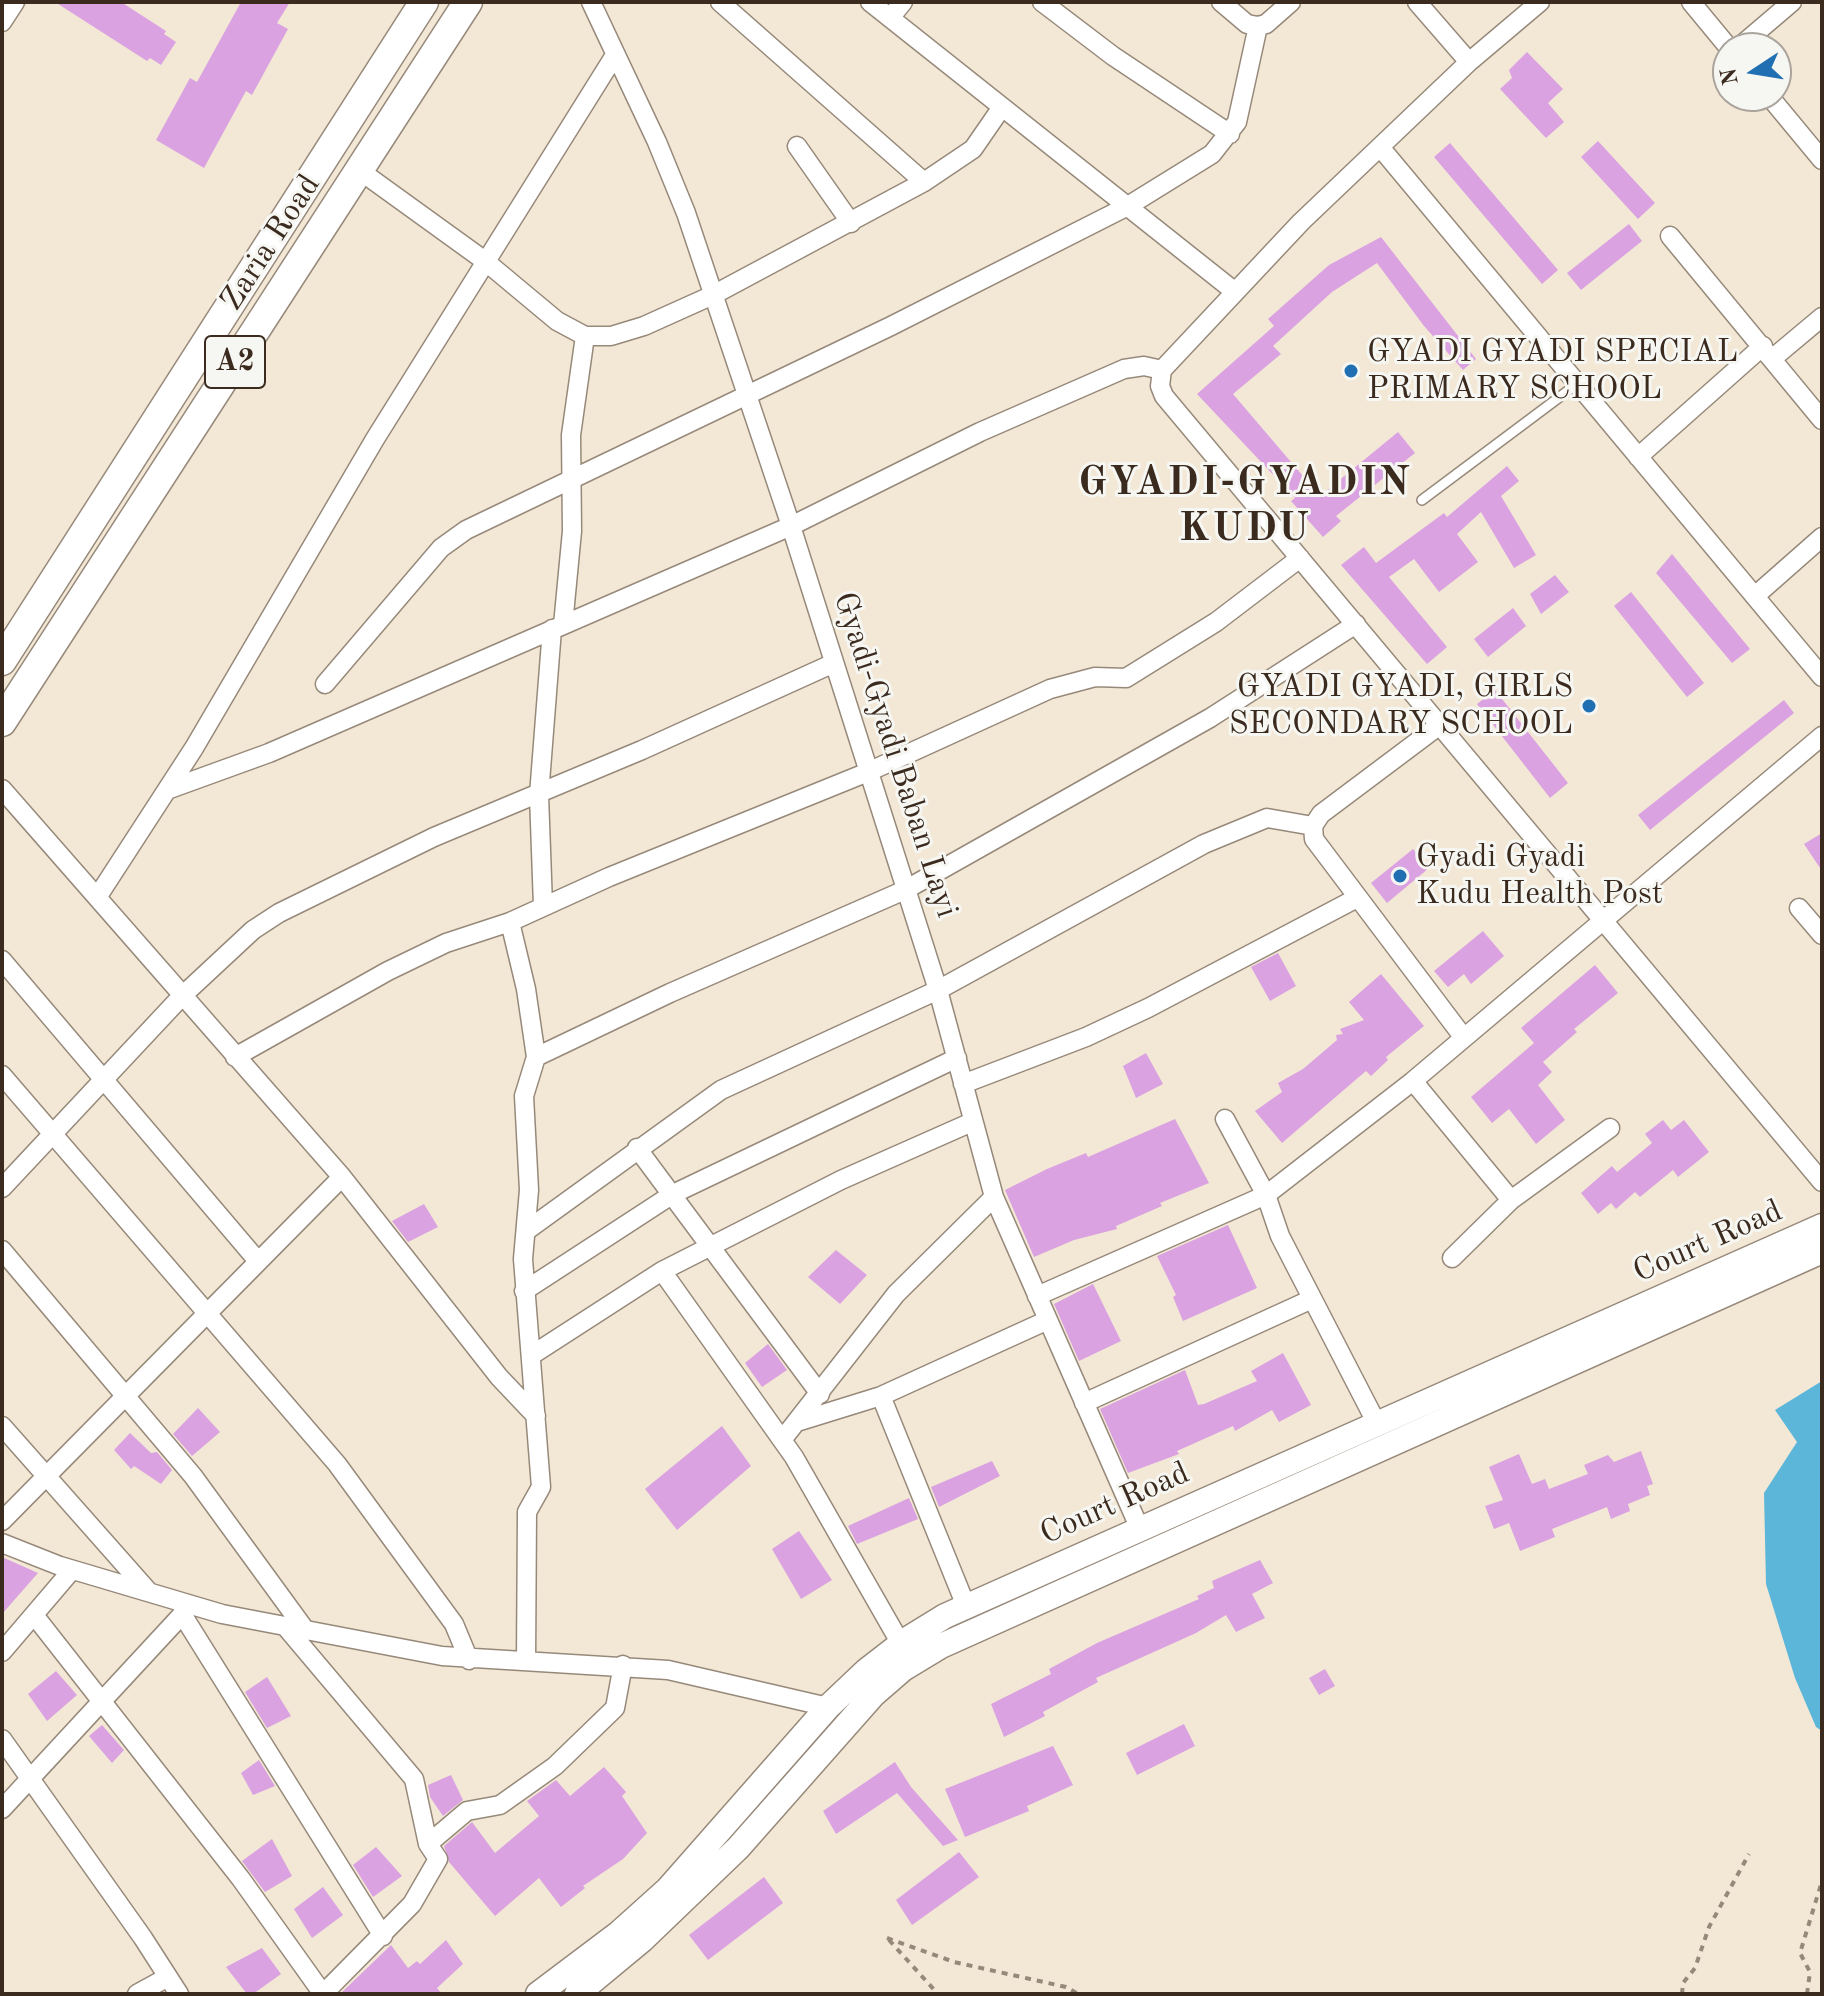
<!DOCTYPE html>
<html>
<head>
<meta charset="utf-8">
<style>
  body { margin:0 }
  #map { position:relative; width:1824px; height:1996px; overflow:hidden; background:#f3e8d6; font-family:"Old Standard TT",serif }
  canvas { display:block }
  .frame { position:absolute; inset:0; border:4px solid #3b2a1e; pointer-events:none }
  .north { position:absolute; left:1712px; top:32px; width:80px; height:80px; box-sizing:border-box; background:#f6f6f2; border:2px solid #aba49d; border-radius:50%; rotate:258deg; font-size:22px; font-weight:700; line-height:32px; text-align:center; color:#3b2a1e }
  .north::after { content:''; display:block; margin:auto; width:28px; height:36px; background:#1f6fb2; clip-path:polygon(50% 0,100% 100%,50% 72%,0 100%) }
</style>
</head>
<body>
<div id="map">
<canvas width="1824" height="1996"></canvas>
<div class="frame"></div>
<div class="north">N</div>
</div>
<script>
const g = document.querySelector('canvas').getContext('2d');
g.lineJoin = 'round';
function fillPath(path, color) { g.fillStyle = color; g.fill(path, 'evenodd'); }
const shape = rows => new Path2D(rows.map(r => 'M' + r).join(''));
function stroke(path, color, width, dash) { g.strokeStyle = color; g.lineWidth = width; g.lineCap = dash ? 'butt' : 'round'; g.setLineDash(dash || []); g.stroke(path); }
function label(font, color, halo, rows, align = 'center') {
  g.font = font + ' "Old Standard TT",serif'; g.lineWidth = 6; g.setLineDash([]); g.textBaseline = 'middle'; g.strokeStyle = halo; g.fillStyle = color; for (const [text, x, y, turn = 0] of rows) {
    g.save(); g.translate(x, y); g.rotate((+turn || 0) * Math.PI / 180); g.textAlign = isNaN(turn) ? turn : align; if (halo) g.strokeText(text, 0, 0); g.fillText(text, 0, 0); g.restore();
  }
}
const water = shape([
  [1822,1381,1822,1731,1816,1727,1795,1678,1766,1584,1764,1493,1797,1442,1775,1410]
]);
const building = shape([
  [55,2,121,2,166,31,164,34,176,42,161,65,150,58,147,61],
  [241,2,290,2,277,23,288,29,252,95,246,91,204,168,156,140,190,78,197,82],
  [1527,52,1563,89,1548,103,1564,122,1546,138,1500,89,1512,78,1509,70],
  [1598,141,1655,203,1638,219,1581,157],
  [1450,143,1558,270,1542,284,1434,157],
  [1629,224,1642,241,1581,290,1567,273],
  [1381,237,1476,359,1463,370,1424,326,1377,263,1332,292,1273,346,1281,354,1233,394,1320,496,1398,432,1415,453,1336,516,1341,521,1323,537,1291,501,1295,498,1197,394,1274,326,1268,319,1329,265],
  [1507,466,1519,481,1501,496,1536,555,1514,568,1481,512,1457,534,1478,562,1439,592,1414,559,1389,577,1447,647,1427,664,1341,565,1364,547,1376,563,1444,513,1447,517],
  [1672,554,1750,649,1732,663,1656,573],
  [1555,575,1569,592,1541,614,1530,594],
  [1631,592,1704,683,1687,697,1614,606],
  [1513,608,1526,626,1488,657,1474,639],
  [1495,690,1568,783,1550,798,1477,704],
  [1784,700,1794,713,1650,830,1638,815],
  [1822,833,1822,871,1804,844],
  [1413,849,1429,868,1387,903,1371,883],
  [1483,931,1504,956,1471,984,1464,974,1448,987,1434,971],
  [1278,953,1296,986,1270,1001,1251,967],
  [1595,965,1618,993,1574,1029,1577,1032,1543,1062,1552,1072,1538,1085,1565,1120,1536,1144,1509,1109,1492,1123,1471,1097,1534,1043,1521,1028],
  [1381,974,1424,1026,1386,1057,1388,1060,1371,1076,1366,1071,1282,1143,1255,1111,1282,1092,1278,1083,1303,1069,1337,1040,1336,1035,1343,1034,1340,1029,1364,1020,1349,1002],
  [1146,1053,1163,1084,1136,1098,1123,1066],
  [1175,1119,1209,1183,1160,1203,1162,1206,1116,1226,1117,1229,1074,1240,1034,1257,1005,1190,1047,1169,1086,1153,1088,1157],
  [1663,1120,1671,1130,1684,1120,1709,1152,1678,1177,1673,1170,1640,1197,1635,1192,1616,1209,1611,1203,1598,1214,1581,1193,1612,1166,1617,1172,1652,1143,1645,1134],
  [424,1204,438,1227,408,1242,392,1221],
  [1228,1225,1257,1288,1183,1321,1173,1297,1176,1295,1157,1256],
  [836,1250,867,1275,840,1304,808,1277],
  [1093,1284,1121,1341,1079,1361,1054,1304],
  [768,1344,787,1370,762,1387,745,1363],
  [1283,1353,1311,1405,1279,1422,1272,1410,1235,1431,1233,1426,1177,1451,1179,1454,1128,1473,1100,1409,1185,1370,1198,1405,1204,1404,1257,1381,1251,1371],
  [198,1408,220,1432,192,1456,173,1434],
  [722,1426,751,1466,677,1530,645,1489],
  [130,1433,151,1453,157,1452,172,1470,161,1484,134,1466,131,1469,114,1450],
  [1641,1451,1653,1484,1647,1486,1650,1495,1628,1504,1630,1511,1611,1519,1607,1507,1552,1529,1555,1537,1520,1551,1509,1523,1494,1529,1485,1506,1503,1500,1489,1467,1519,1454,1532,1484,1545,1479,1549,1489,1588,1474,1584,1465,1608,1455,1614,1462],
  [992,1461,1000,1476,939,1507,931,1487],
  [909,1498,918,1519,857,1544,848,1526],
  [799,1531,832,1580,801,1599,772,1549],
  [2,1557,38,1573,2,1614],
  [1260,1560,1273,1583,1252,1594,1265,1618,1236,1632,1226,1615,1196,1633,1096,1678,1098,1682,1043,1712,1045,1716,1004,1737,991,1704,1051,1674,1049,1669,1097,1643,1199,1599,1197,1596,1214,1588,1212,1581],
  [1325,1669,1335,1686,1319,1695,1309,1678],
  [56,1671,77,1695,47,1721,28,1694],
  [267,1677,291,1716,267,1728,245,1692],
  [1184,1724,1195,1746,1137,1775,1126,1753],
  [102,1725,124,1750,112,1763,89,1736],
  [1053,1746,1073,1785,1027,1806,1029,1811,965,1837,945,1789],
  [259,1760,275,1786,253,1795,241,1773],
  [895,1762,911,1787,958,1840,943,1846,897,1793,836,1834,823,1811],
  [604,1767,626,1792,622,1796,647,1833,623,1859,583,1886,585,1888,561,1907,539,1878,495,1916,449,1862,444,1846,472,1822,495,1853,539,1816,527,1801,556,1780,570,1796],
  [451,1775,463,1800,443,1816,430,1797,428,1785],
  [272,1839,292,1876,265,1892,242,1861],
  [376,1847,402,1876,373,1897,353,1865],
  [959,1852,979,1877,912,1925,896,1900],
  [764,1877,783,1903,708,1960,689,1935],
  [323,1887,343,1915,312,1938,294,1909],
  [446,1940,463,1964,437,1988,442,1994,340,1994,391,1945,408,1968,417,1961,420,1964],
  [262,1948,281,1974,253,1994,247,1994,226,1967]
]);
const path = shape([
  [887,1938,954,1962,1066,1987,1078,1994],
  [889,1940,938,1994],
  [1682,1994,1683,1983,1695,1968,1709,1927,1749,1854],
  [1807,1994,1810,1972,1800,1953,1822,1881]
]);
const service = shape([
  [1422,500,1577,384]
]);
const minor = shape([
  [591,2,657,142,686,213,791,526,938,990,994,1197,1139,1527],
  [720,2,924,182],
  [870,2,1234,291],
  [1042,2,1113,56,1230,134],
  [1221,2,1247,24,1258,26,1266,24,1291,2],
  [1417,2,1469,62],
  [1540,2,1469,62,1301,222,1162,370,1160,386,1164,396,1822,1182],
  [1691,2,1729,48],
  [890,18,903,2],
  [2,22,15,2],
  [1738,48,1792,2],
  [1769,96,1822,160],
  [797,146,851,223],
  [1380,147,1822,677],
  [359,170,485,261,557,321,585,336,611,336,644,326,713,295,924,182,973,149,1002,107],
  [1670,236,1822,420],
  [1773,358,1822,317],
  [1638,457,1763,346],
  [1755,596,1822,537],
  [563,625,572,531,571,435,585,336],
  [325,684,441,548,466,530,891,326,1128,206,1212,154,1237,122,1258,26],
  [1441,724,1321,814,1313,826,1314,839,1464,1038],
  [2,789,342,1177,499,1377,536,1416],
  [167,790,269,753,692,569,791,526,980,432,1124,369,1144,366,1162,370],
  [98,896,194,748,375,439,615,55],
  [543,906,539,795,552,629],
  [1799,908,1822,935],
  [510,922,526,989,536,1057,524,1096,529,1190,523,1259,541,1487,527,1512,526,1661],
  [2,960,257,1260],
  [235,1057,388,971,446,943,510,922,609,877,868,772,1050,689,1095,677,1126,678,1216,622,1300,558],
  [536,1057,670,993,905,890,1210,718,1356,624],
  [2,1075,337,1464,454,1624,469,1660],
  [1413,1081,1511,1200],
  [963,1084,1086,1037,1148,1008,1357,898],
  [637,1148,820,1394],
  [2,1188,181,997,253,930,279,913,434,837,642,750,834,663],
  [526,1231,721,1090,938,990,1204,844,1267,818,1313,826],
  [2,1250,193,1476,306,1631],
  [1452,1258,1511,1200,1610,1128],
  [662,1271,794,1457,901,1644],
  [524,1291,673,1194,957,1058],
  [1037,1296,1266,1195,1225,1119],
  [532,1355,662,1271,841,1180,972,1122],
  [881,1396,966,1606],
  [1084,1403,1312,1299],
  [797,1422,881,1396,1048,1320],
  [1377,1424,1280,1236,1266,1195,1413,1081,1822,736],
  [2,1426,148,1591],
  [782,1440,896,1294,994,1197],
  [2,1521,342,1177],
  [2,1543,60,1566,222,1614,442,1656,668,1670,828,1707],
  [182,1614,383,1936],
  [34,1615,241,1879,323,1994],
  [285,1626,414,1779,428,1844],
  [2,1652,72,1570],
  [2,1739,143,1938,179,1994],
  [2,1809,190,1606],
  [137,1994,168,1977],
  [323,1994,412,1904,438,1859,428,1844,467,1811,500,1805,555,1766,615,1708,623,1665]
]);
const secondary = shape([
  [538,1994,619,1933,668,1889,828,1707,866,1671,906,1640,945,1616,1822,1226],
  [577,1994,642,1940,738,1848,873,1695,903,1669,941,1646,1822,1251]
]);
const trunk = shape([
  [2,661,424,2],
  [2,722,468,2]
]);
const markers = [
  [1351,371,8,"#1f6fb2"],
  [1589,706,8,"#1f6fb2"],
  [1400,876,8,"#1f6fb2"]
];
const shields = [
  [235,362,60]
];
const shieldNames = [
  ["A2",235,362]
];
const streetNames = [
  ["Zaria Road",271,243,-57],
  ["Gyadi-Gyadi Baban Layi",895,755,72],
  ["Court Road",1708,1242,-24],
  ["Court Road",1115,1504,-24]
];
const poiNames = [
  ["GYADI GYADI SPECIAL",1367,353],
  ["PRIMARY SCHOOL",1367,390],
  ["GYADI GYADI, GIRLS",1573,688,"right"],
  ["SECONDARY SCHOOL",1573,725,"right"],
  ["Gyadi Gyadi",1416,858],
  ["Kudu Health Post",1416,895]
];
const districtNames = [
  ["GYADI-GYADIN",1245,484],
  ["KUDU",1245,530]
];
fillPath(water, '#5cb6d9');
fillPath(building, '#daa2e1');
stroke(service, '#97897a', 12);
stroke(minor, '#97897a', 21);
stroke(secondary, '#97897a', 27);
stroke(trunk, '#97897a', 31);
stroke(path, '#97897a', 4, [6, 6]);
stroke(service, '#fff', 9);
stroke(minor, '#fff', 18);
stroke(secondary, '#fff', 24);
stroke(trunk, '#fff', 28);
for (const [x, y, r, color] of markers) { const dot = new Path2D(); dot.arc(x, y, r, 0, 2 * Math.PI); g.fillStyle = color; g.fill(dot); stroke(dot, '#f6f6f2', 3); }
for (const [x, y, w] of shields) { const box = new Path2D(); box.roundRect(x - w / 2, y - 26, w, 52, 6); g.fillStyle = '#f6f6f2'; g.fill(box); stroke(box, '#3b2a1e', 2); }
label('bold 30px', '#3b2a1e', null, shieldNames);
label('32px', '#3b2a1e', '#f6f6f2', streetNames);
label('32px', '#3b2a1e', '#f6f6f2', poiNames, 'left');
g.letterSpacing = '2px';
label('bold 40px', '#3b2a1e', '#f6f6f2', districtNames);
g.letterSpacing = '0px';
</script>
</body>
</html>
